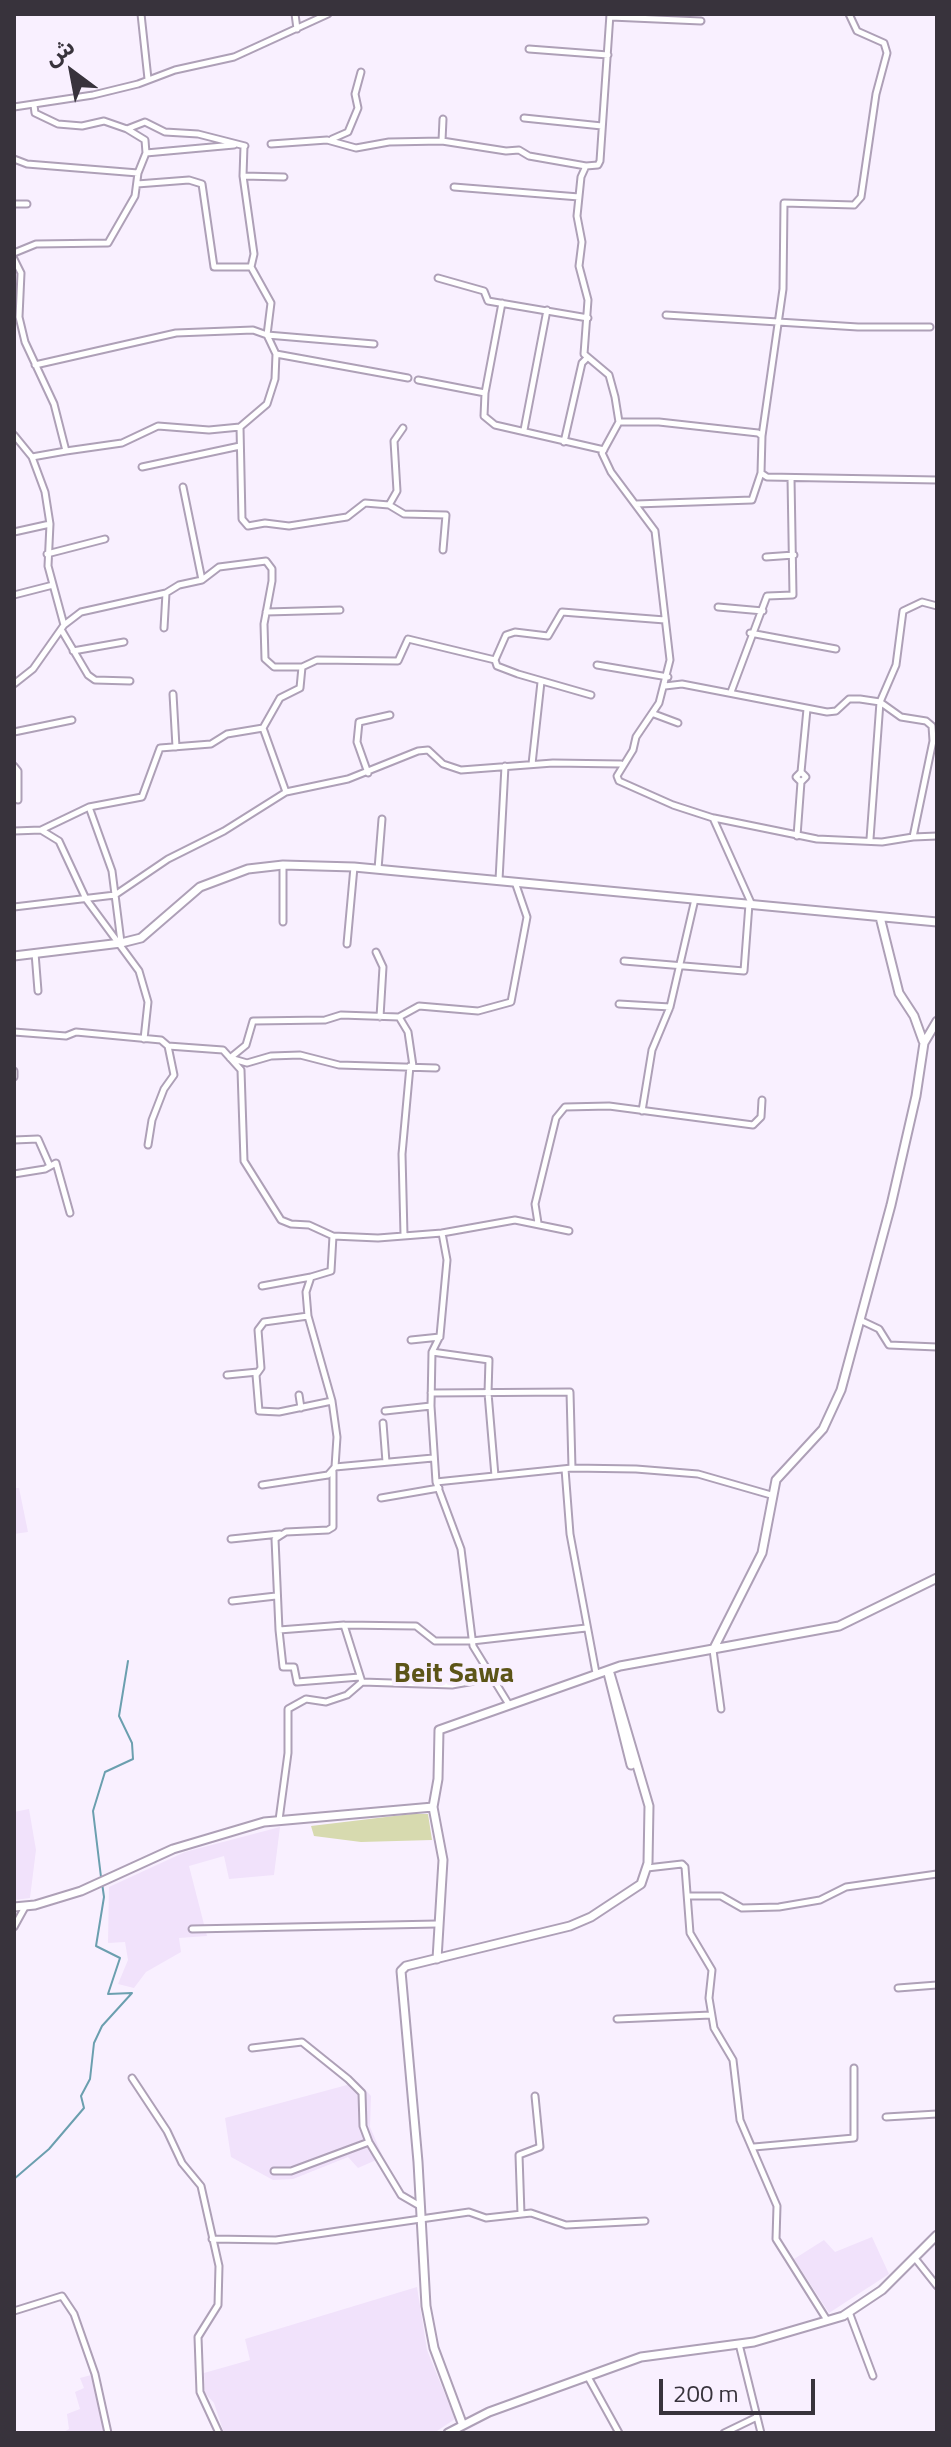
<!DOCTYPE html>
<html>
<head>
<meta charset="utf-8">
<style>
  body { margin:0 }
  #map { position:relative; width:951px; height:2447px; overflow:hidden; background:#f9f0ff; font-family:"Titillium Web","Noto Sans Arabic",sans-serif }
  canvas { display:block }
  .frame { position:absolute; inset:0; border:16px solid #38333c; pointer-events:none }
  .north { position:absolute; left:32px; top:32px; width:80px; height:80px; -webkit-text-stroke:6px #f9f0ff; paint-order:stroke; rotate:328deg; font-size:22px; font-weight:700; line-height:32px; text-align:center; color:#38333c }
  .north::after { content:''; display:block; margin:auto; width:28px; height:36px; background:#38333c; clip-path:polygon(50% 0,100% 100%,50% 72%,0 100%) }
  .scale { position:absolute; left:659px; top:2379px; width:156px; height:36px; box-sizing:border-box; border:4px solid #38333c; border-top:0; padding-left:10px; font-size:24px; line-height:28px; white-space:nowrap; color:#38333c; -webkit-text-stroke:6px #f9f0ff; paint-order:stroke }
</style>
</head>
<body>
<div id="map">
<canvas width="951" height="2447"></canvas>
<div class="frame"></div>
<div class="north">ش</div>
<div class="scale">200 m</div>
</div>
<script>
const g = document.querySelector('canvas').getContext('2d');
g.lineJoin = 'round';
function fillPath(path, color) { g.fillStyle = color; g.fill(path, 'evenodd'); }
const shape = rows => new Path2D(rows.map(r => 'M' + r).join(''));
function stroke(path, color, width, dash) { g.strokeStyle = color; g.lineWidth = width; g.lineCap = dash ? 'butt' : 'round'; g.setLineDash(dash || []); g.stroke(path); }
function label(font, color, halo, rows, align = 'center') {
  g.font = font + ' "Titillium Web",sans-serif'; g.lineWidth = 8; g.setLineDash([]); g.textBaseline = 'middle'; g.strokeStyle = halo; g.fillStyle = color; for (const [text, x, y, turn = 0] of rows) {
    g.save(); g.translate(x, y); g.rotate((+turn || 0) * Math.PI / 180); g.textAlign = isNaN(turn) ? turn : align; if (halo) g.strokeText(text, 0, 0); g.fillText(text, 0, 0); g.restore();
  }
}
const built = shape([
  [14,1488,19,1488,28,1532,14,1534],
  [29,1809,36,1850,30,1898,14,1900,14,1812],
  [280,1827,274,1875,229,1879,224,1856,189,1866,207,1936,179,1938,181,1952,146,1972,134,1988,118,1984,128,1960,125,1942,108,1943,109,1887,185,1852],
  [358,2082,371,2096,370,2127,383,2157,358,2168,348,2157,293,2179,273,2180,231,2157,225,2118],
  [872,2237,889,2274,829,2313,794,2259,824,2240,835,2252],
  [417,2287,427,2350,455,2419,434,2433,224,2433,214,2403,205,2393,204,2373,250,2360,245,2339],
  [91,2375,104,2433,62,2433,69,2429,67,2414,80,2409,75,2392,84,2388,80,2378]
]);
const green = shape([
  [411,1814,428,1814,432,1840,361,1842,314,1836,311,1826]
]);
const stream = shape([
  [101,1877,93,1811,105,1772,133,1759,132,1743,119,1716,128,1661],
  [14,2179,49,2149,84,2108,81,2096,90,2079,94,2043,102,2026,132,1993,108,1994,120,1958,96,1946,104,1897,102,1883]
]);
const minor = shape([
  [141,14,148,79],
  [295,14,297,29],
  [610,14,600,161,598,165,586,166,581,177,577,216,582,242,579,266,588,300,584,354,609,375,615,397,619,422,602,453,611,472,655,531,670,660,659,703,636,737,633,750,617,776,619,781,673,805,713,818,752,905],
  [611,17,701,21],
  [529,49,608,55],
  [34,105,35,113,58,124,82,126,104,121,127,129,145,122,165,132,198,134,245,146],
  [14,107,93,95,138,84,175,70,234,57,328,14],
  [524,118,602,126],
  [443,119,442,141,506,151,519,150,529,156,586,166],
  [332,139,348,132,358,108,355,94,361,72],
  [271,144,327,140,356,148,389,142,442,141],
  [146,153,234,145],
  [14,159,27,164,138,173],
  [243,176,244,146],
  [284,177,243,176,254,254,251,267,271,303,267,335,276,354,275,379,267,404,240,427,242,519,248,526,265,523,289,526,347,517,365,503,389,505,404,514,446,515,443,550],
  [137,184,189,180,202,184,214,267,251,267],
  [454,187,579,197],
  [14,204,27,204],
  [14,253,36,244,108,243,135,196,138,173,146,153,145,140,127,129],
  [14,259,21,273,19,317,25,342,54,404,66,451,32,457,45,492,50,524,48,566,64,625,33,669,14,684],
  [438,278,484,291,488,301,588,318],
  [666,315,858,327,930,327],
  [276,354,408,378],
  [35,365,176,333,253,330,267,335,374,344],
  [418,380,485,393,484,416,495,425,604,450],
  [485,393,502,303],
  [619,422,659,422,758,433,762,436,761,473,767,477,937,480],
  [524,430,547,310],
  [14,435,32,457],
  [762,436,783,289,784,203,854,205,861,197,876,94,887,53,884,43,857,31,849,14],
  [564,442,582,363,586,359],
  [66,451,122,443,158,426,209,430,240,427],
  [142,467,240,446],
  [183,487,202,580],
  [636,504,752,500,761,473],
  [389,505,397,491,394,441,403,428],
  [14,532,50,524],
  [47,554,105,539],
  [766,557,794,555],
  [14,595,53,585],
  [718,607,763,611],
  [266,612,340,610],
  [64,625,81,612,166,593,179,585,202,580,219,567,266,561,272,569,272,581,264,624,265,659,274,667,302,667,317,660,398,661,408,639,495,660,506,635,515,632,548,636,562,612,665,620],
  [164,628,166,593],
  [62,631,88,675,95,680,130,681],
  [750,633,836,649],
  [73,651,124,642],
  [495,660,497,666,518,674,591,695],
  [597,665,668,677],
  [665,686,682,684,827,712,836,711,849,699,860,699,880,702,901,717,926,721,932,726,933,741,913,837,882,842,817,839,714,818],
  [731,692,767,596,793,595,791,478],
  [173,694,176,747],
  [654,714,678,723],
  [263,728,286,792],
  [14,732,72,720],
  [532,764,541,682],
  [14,766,18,771,18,800],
  [801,772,807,709],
  [368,773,357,742,359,722,390,715],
  [89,807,112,871,121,942],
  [41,830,89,807,142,797,160,748,211,744,227,734,263,728,280,698,300,688,302,667],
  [14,831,41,830,59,841,86,899,139,971,148,1002,144,1039],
  [797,836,801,782,806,777,801,772,796,777,801,782],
  [913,837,937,836],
  [870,839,880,702,896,665,903,611,922,602,937,606],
  [283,865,283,922],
  [378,869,382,819],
  [499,880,505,766],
  [14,907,115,895,168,859,224,831,286,792,348,779,418,751,428,750,443,764,461,770,553,763,621,764],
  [347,944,354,867],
  [376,952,383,967,380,1017],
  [35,953,38,991],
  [624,961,744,971,749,904],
  [619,1004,670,1007],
  [399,1017,408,1032,413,1066],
  [14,1032,66,1036,76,1032,161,1040,168,1046,174,1075,164,1089,152,1120,148,1145],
  [168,1046,223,1050,241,1070,244,1161,281,1220,291,1224,309,1225,333,1236,378,1238,442,1233,515,1220,569,1231],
  [436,1068,339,1065,300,1055,271,1056,247,1063,230,1058,246,1045,253,1021,325,1020,341,1015,399,1017,419,1006,478,1011,511,1002,527,917,515,882],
  [14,1071,14,1077],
  [642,1111,652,1050,670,1007,695,899],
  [14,1140,38,1139,49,1164],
  [14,1174,45,1169,56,1163,70,1213],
  [538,1223,535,1204,556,1118,565,1107,609,1106,753,1125,761,1117,762,1100],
  [442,1233,447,1260,440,1336,432,1352,431,1406,436,1482,461,1549,473,1646,508,1703],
  [404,1235,402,1154,410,1066],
  [262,1286,311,1277],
  [308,1316,264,1322,258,1330,261,1368,256,1375,259,1411,279,1412,332,1401],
  [860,1320,879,1329,889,1345,937,1347],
  [411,1340,440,1337],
  [432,1352,489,1360,488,1393,495,1476],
  [227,1375,258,1372],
  [431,1393,570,1392,572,1468],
  [299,1395,301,1408],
  [385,1411,431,1406],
  [383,1423,386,1462],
  [335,1467,433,1458],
  [565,1469,570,1534,596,1673],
  [333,1472,333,1527,328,1530,286,1532,275,1539,279,1630,344,1625,362,1682,452,1685,491,1678],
  [436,1482,572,1468,636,1469,698,1474,771,1495],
  [262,1485,328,1475,335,1467,337,1437,332,1401,308,1316,306,1292,311,1277,331,1271,333,1236],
  [381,1498,439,1488],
  [231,1539,280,1534],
  [232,1601,276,1596],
  [344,1625,416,1626,435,1641,472,1641,586,1628],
  [279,1630,283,1667,294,1667,297,1682,360,1677],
  [713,1650,721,1709],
  [279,1820,288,1753,288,1709,306,1699,326,1702,347,1695,362,1682],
  [647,1868,682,1864,685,1867,690,1933,712,1970,709,1998,714,2028,733,2060,740,2120,777,2206,776,2239,827,2320],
  [688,1896,721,1896,742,1908,779,1907,820,1900,846,1887,937,1874],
  [14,1927,25,1907],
  [192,1929,437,1924],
  [898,1988,937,1985],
  [617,2019,711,2015],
  [252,2048,302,2042,348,2079,362,2093,363,2126,369,2142,401,2195,420,2206],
  [132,2078,167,2131,182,2163,201,2186,219,2266,218,2305,198,2337,200,2392,219,2433],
  [886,2117,937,2114],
  [754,2147,854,2138,854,2068],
  [274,2171,291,2171,369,2142],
  [521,2214,519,2155,540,2147,535,2096],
  [212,2239,276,2240,469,2212,486,2218,531,2213,566,2225,645,2221],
  [914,2257,937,2286],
  [14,2311,62,2296,74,2314,95,2374,108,2433],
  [849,2312,873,2376],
  [739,2344,761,2433],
  [588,2377,619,2433],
  [724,2433,757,2417]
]);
const tertiary = shape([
  [880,917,899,993,914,1016,923,1041],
  [14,956,121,943,141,938,200,887,248,869,283,865,354,867,937,922],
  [713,1650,762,1553,776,1480,823,1429,841,1390,891,1205,916,1096,924,1043,937,1021],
  [608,1673,631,1765],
  [14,1907,35,1905,81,1891,173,1849,264,1822,433,1807],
  [437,1959,443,1860,433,1807,438,1779,439,1730,620,1666,839,1626,937,1578],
  [462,2423,434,2348,426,2306,418,2162,401,1971,406,1966,570,1926,591,1917,641,1884,648,1863,649,1806,609,1670]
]);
const secondary = shape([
  [448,2433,489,2412,641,2357,754,2342,843,2316,882,2290,937,2235]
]);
const quarterNames = [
  ["Beit Sawa",454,1675]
];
fillPath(built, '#f1e2fb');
fillPath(green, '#d7daaf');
stroke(stream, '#6b9faf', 2);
stroke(minor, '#aea0b7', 9);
stroke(tertiary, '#aea0b7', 11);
stroke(secondary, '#aea0b7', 11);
stroke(minor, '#fff', 5);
stroke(tertiary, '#fff', 7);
stroke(secondary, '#fff', 7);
label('bold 28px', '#5c5417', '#f9f0ff', quarterNames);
</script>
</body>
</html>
